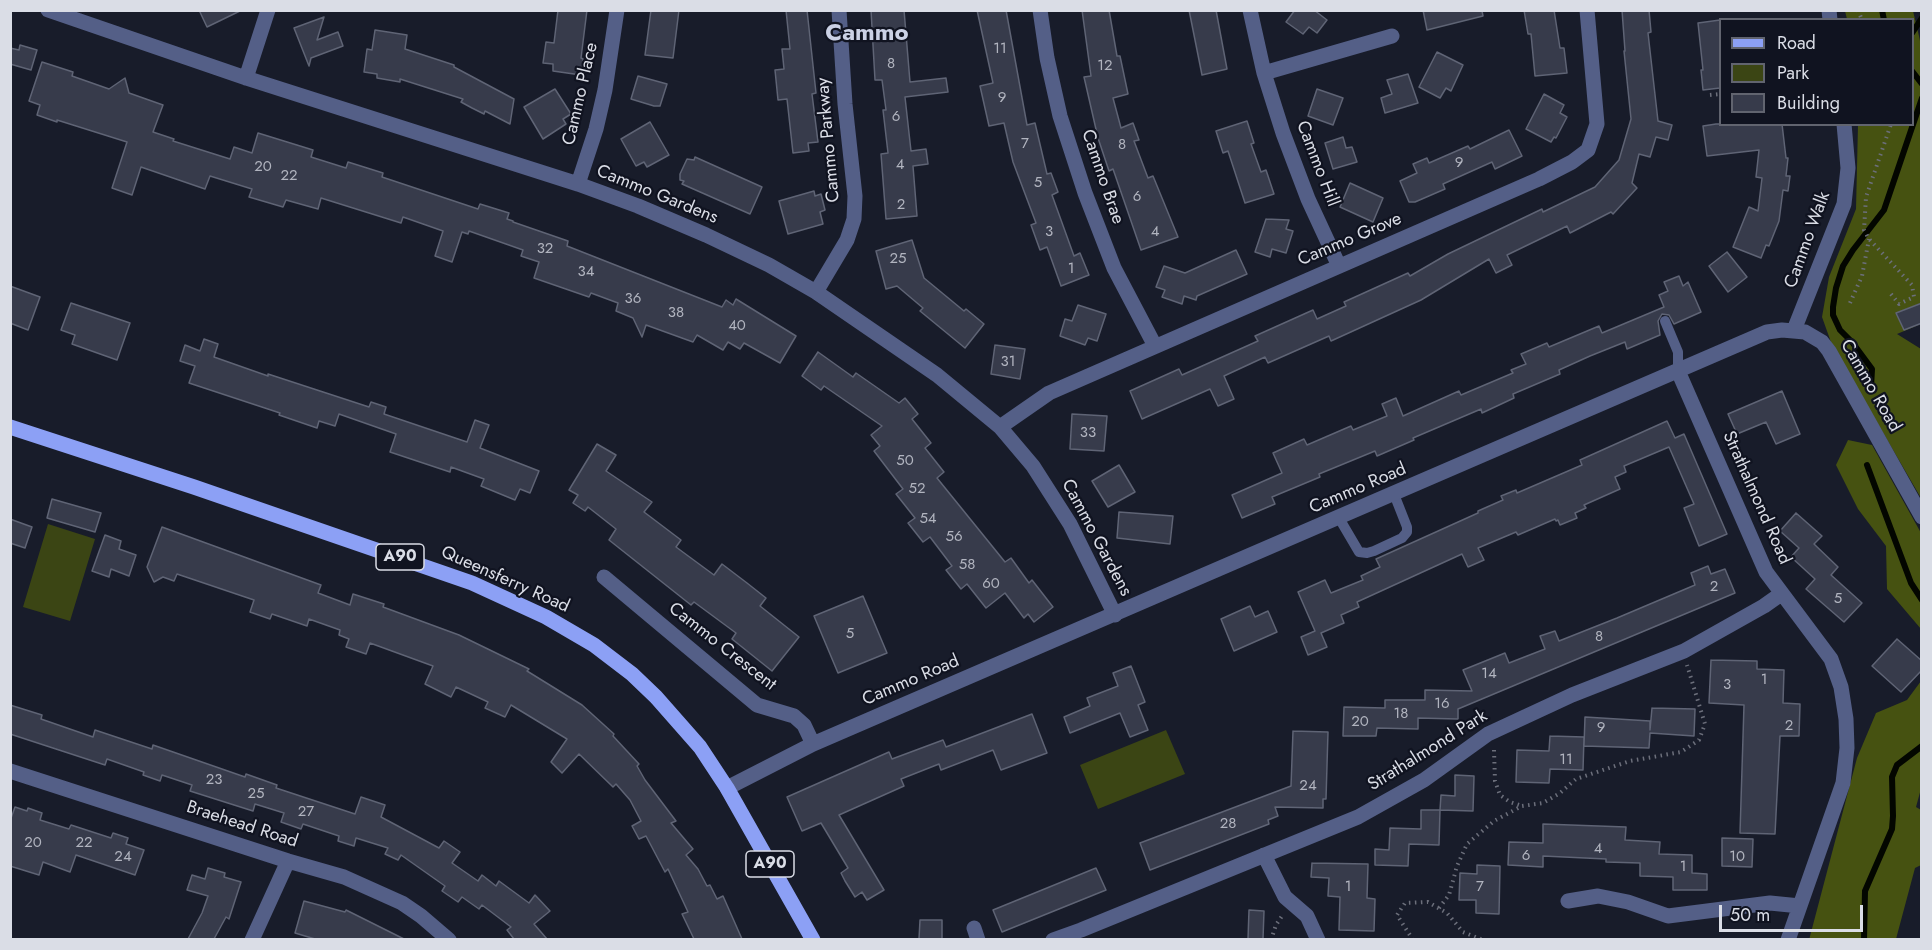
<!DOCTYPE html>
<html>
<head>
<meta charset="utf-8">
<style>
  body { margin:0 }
  #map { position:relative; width:1932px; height:950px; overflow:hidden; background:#181c2a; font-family:Jost,sans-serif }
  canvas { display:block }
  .frame { position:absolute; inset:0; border:12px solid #dadde6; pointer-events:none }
  .legend { position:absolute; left:1719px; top:18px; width:195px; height:108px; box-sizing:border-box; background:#101320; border:2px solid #61646f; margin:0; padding:8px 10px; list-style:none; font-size:18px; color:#dadde6 }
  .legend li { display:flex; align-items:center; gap:12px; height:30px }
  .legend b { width:30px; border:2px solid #61646f }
  .scale { position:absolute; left:1719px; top:905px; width:144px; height:27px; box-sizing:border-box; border:3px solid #dadde6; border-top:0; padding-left:8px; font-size:18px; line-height:21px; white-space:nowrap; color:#dadde6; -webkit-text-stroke:4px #101320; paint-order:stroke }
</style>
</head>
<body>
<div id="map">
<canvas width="1932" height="950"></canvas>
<div class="frame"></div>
<ul class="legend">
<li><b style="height:8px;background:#8ca0f5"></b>Road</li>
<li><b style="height:16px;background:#3b4514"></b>Park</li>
<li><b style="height:16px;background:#373b4b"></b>Building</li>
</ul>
<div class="scale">50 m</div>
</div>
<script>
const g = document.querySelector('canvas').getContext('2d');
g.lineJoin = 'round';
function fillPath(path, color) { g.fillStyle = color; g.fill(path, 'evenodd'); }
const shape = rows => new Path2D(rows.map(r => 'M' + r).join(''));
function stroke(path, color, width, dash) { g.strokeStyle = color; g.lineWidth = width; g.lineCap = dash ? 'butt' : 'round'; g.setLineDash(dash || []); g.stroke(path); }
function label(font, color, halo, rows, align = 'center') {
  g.font = font + ' Jost,sans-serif'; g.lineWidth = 4.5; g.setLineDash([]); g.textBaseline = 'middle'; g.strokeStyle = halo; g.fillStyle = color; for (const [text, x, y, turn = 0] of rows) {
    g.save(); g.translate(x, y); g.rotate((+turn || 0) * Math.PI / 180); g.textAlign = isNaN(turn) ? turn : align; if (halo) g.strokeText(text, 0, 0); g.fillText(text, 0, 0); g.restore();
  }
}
const green = shape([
  [48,524,95,539,70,621,23,607],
  [1166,730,1185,774,1098,809,1080,765]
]);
const forest = shape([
  [1845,11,1913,11,1919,36,1922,51,1921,303,1896,313,1904,330,1921,324,1897,334,1921,349,1921,498,1832,345,1822,317,1829,277,1856,209,1858,125,1912,124,1912,20,1847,19],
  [1848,440,1872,445,1921,533,1921,629,1887,589,1886,546,1858,509,1836,465],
  [1921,681,1922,785,1916,807,1921,810,1921,865,1915,868,1896,939,1809,940,1857,758,1876,713,1907,700]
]);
const stream = shape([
  [1882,10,1884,20],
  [1912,33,1922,18],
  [1912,71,1922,84],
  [1871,387,1872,369,1852,342,1840,330,1833,315,1833,307,1836,288,1843,266,1853,250,1884,210,1922,98],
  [1867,465,1911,583,1922,600],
  [1864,940,1865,891,1892,829,1893,816,1892,777,1897,765,1922,746]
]);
const building = shape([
  [199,10,242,10,207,27,199,10],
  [558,10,587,10,581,58,583,59,581,75,553,71,553,64,543,63,546,42,554,43,558,10],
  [651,10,679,10,673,58,645,55,651,10],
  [786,10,807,10,816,93,812,94,818,142,808,143,809,151,793,153,787,99,778,100,775,70,784,69,782,49,790,49,786,10],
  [871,10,904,10,910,82,946,78,948,92,905,97,911,151,926,149,928,164,913,166,917,216,886,219,881,154,888,153,883,110,886,110,882,80,875,80,871,10],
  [977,10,1006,10,1027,125,1035,123,1047,174,1051,173,1058,192,1052,195,1074,256,1080,253,1089,275,1061,286,1047,247,1040,250,1031,225,1036,223,1013,162,1004,123,989,126,980,86,993,83,977,10],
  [1082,10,1109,10,1117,56,1120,56,1128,94,1113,98,1121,128,1133,123,1139,140,1134,141,1148,178,1153,176,1178,237,1141,250,1113,169,1109,171,1098,138,1084,77,1091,76,1082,10],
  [1189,10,1216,10,1227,69,1202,75,1189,10],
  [1295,10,1314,10,1327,20,1317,33,1309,27,1303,34,1286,22,1295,10],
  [1423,10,1482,11,1483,16,1427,30,1423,10],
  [1524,10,1554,10,1560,48,1564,48,1567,73,1535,76,1531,34,1528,34,1524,10],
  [1622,10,1649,10,1651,32,1648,33,1658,121,1672,125,1668,140,1656,137,1650,157,1639,154,1632,183,1637,188,1613,214,1611,212,1570,233,1567,226,1507,255,1512,265,1496,273,1489,259,1421,300,1331,341,1329,336,1268,363,1265,357,1224,376,1234,399,1218,406,1210,389,1142,419,1130,391,1179,369,1182,375,1258,341,1255,336,1313,310,1317,319,1346,306,1344,302,1408,273,1410,276,1448,254,1496,231,1542,209,1543,212,1595,187,1619,160,1631,119,1624,51,1625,51,1622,10],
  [324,17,317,40,338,32,343,46,311,58,309,66,294,28,324,17],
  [1720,20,1720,88,1703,90,1701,70,1703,70,1698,23,1720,20],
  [375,30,407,35,405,49,454,65,454,67,514,99,510,124,485,111,484,114,472,108,461,102,463,99,400,79,400,82,377,78,377,74,364,72,367,49,372,50,375,30],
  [20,45,37,50,31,70,10,64,10,48,19,50,20,45],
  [1437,52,1463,65,1451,91,1446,88,1440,98,1419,87,1437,52],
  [42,62,73,72,72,76,109,89,125,78,129,93,163,105,153,132,174,139,173,141,230,159,234,147,252,153,258,133,313,150,311,157,346,168,348,162,383,173,382,177,478,209,480,204,509,213,507,219,513,221,513,222,568,241,567,246,722,307,726,300,733,305,736,299,796,336,780,363,744,343,740,349,728,342,723,350,697,335,693,342,646,325,642,337,633,318,616,311,618,303,591,293,589,297,534,278,539,262,521,256,523,250,469,231,468,234,462,232,452,262,435,256,443,231,403,217,401,223,321,198,318,209,286,200,283,207,249,197,252,189,210,176,205,189,141,167,132,195,112,188,127,142,57,120,57,122,37,115,40,105,29,101,42,62],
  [1408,74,1418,103,1385,113,1381,98,1392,94,1387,80,1408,74],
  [638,76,667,84,660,106,654,106,631,99,638,76],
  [555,89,571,114,563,119,566,124,543,139,524,107,555,89],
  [1317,89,1343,98,1333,125,1308,116,1317,89],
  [1544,94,1564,105,1560,113,1567,117,1556,138,1554,137,1551,142,1526,129,1544,94],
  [1247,121,1254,143,1251,144,1261,172,1266,170,1274,194,1245,203,1228,151,1223,153,1216,131,1247,121],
  [650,122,669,155,647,167,644,162,636,166,621,139,650,122],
  [1716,124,1782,124,1786,158,1788,158,1786,176,1790,176,1788,191,1783,190,1779,221,1769,246,1766,245,1761,258,1733,247,1749,207,1758,211,1762,178,1756,177,1759,150,1707,156,1703,126,1716,124],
  [1509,130,1522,156,1495,169,1492,162,1443,184,1445,189,1415,202,1409,202,1400,181,1417,173,1413,164,1427,158,1429,163,1468,146,1470,149,1509,130],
  [1343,137,1346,148,1352,147,1357,162,1333,169,1325,143,1343,137],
  [695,157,762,187,750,214,682,184,684,181,680,180,680,174,687,159,694,160,695,157],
  [1350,183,1383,198,1373,222,1340,207,1350,183],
  [814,191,815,196,821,194,825,210,820,212,823,224,788,234,779,201,814,191],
  [1266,219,1289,220,1286,229,1293,231,1286,253,1272,249,1270,257,1255,252,1266,219],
  [912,240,924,278,964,311,966,309,984,324,965,348,920,311,923,308,897,286,886,289,876,251,912,240],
  [1236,250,1247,274,1197,296,1196,300,1184,296,1182,304,1162,297,1165,290,1156,287,1164,266,1185,273,1236,250],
  [1727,252,1747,277,1728,292,1709,266,1727,252],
  [1679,276,1683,286,1688,282,1701,312,1674,324,1669,315,1662,314,1658,321,1660,335,1627,349,1625,342,1590,356,1559,370,1560,374,1513,394,1514,398,1482,413,1481,409,1413,438,1414,440,1377,456,1375,451,1319,474,1320,477,1272,497,1275,504,1242,518,1232,495,1282,473,1273,453,1304,439,1307,445,1351,426,1353,430,1387,416,1382,404,1396,398,1403,416,1459,391,1461,395,1513,373,1511,370,1526,364,1521,354,1547,343,1549,347,1599,326,1602,333,1664,307,1659,295,1668,291,1664,282,1679,276],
  [10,286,40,297,28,330,10,323,10,286],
  [71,303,130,323,117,360,72,344,75,335,61,330,71,303],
  [1922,303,1922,323,1904,330,1896,313,1922,303],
  [1078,305,1106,314,1097,341,1088,338,1085,345,1060,336,1065,319,1072,321,1078,305],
  [204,339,218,344,214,357,268,376,268,374,369,407,371,402,386,407,384,414,467,442,475,420,489,425,480,448,539,471,530,493,520,489,515,500,481,486,484,479,451,467,450,472,390,452,396,434,339,414,335,426,319,421,317,428,279,415,280,413,189,383,195,366,180,361,185,345,200,351,204,339],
  [995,345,1025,349,1020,379,991,374,995,345],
  [818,352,853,377,856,373,899,403,905,398,918,414,912,419,931,443,925,448,944,472,937,478,1005,562,1011,558,1029,583,1032,580,1053,607,1034,622,1028,614,1024,618,1005,593,986,608,967,584,961,589,946,570,952,566,930,537,923,542,908,523,915,518,896,494,903,489,874,451,880,446,871,435,882,426,824,386,821,390,802,376,818,352],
  [1782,391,1800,434,1776,444,1766,422,1737,434,1728,414,1782,391],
  [1072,414,1107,416,1104,451,1070,449,1072,414],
  [1667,421,1675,438,1684,434,1727,534,1699,546,1684,508,1694,504,1669,447,1624,466,1626,472,1615,477,1620,489,1584,505,1586,508,1575,513,1577,518,1560,525,1558,520,1556,521,1555,519,1518,535,1516,532,1478,548,1484,560,1468,567,1462,554,1357,602,1359,607,1341,615,1344,623,1321,633,1327,647,1308,655,1301,637,1315,631,1298,592,1325,580,1331,593,1363,580,1361,576,1380,567,1376,559,1478,513,1478,511,1503,500,1501,496,1516,490,1517,493,1582,465,1580,460,1667,421],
  [597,444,616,455,606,471,652,502,644,512,681,540,676,547,714,575,722,564,747,583,766,598,760,606,799,637,772,671,732,639,736,633,694,602,691,605,609,540,616,529,588,507,585,511,573,503,578,495,569,490,597,444],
  [1119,465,1135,492,1108,507,1092,481,1119,465],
  [52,499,101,513,95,532,47,518,52,499],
  [1119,512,1173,516,1170,544,1117,538,1119,512],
  [1796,513,1822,536,1814,544,1838,567,1831,575,1862,603,1844,622,1806,589,1815,579,1791,557,1799,548,1780,531,1796,513],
  [10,519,32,527,25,548,10,543,10,519],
  [162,527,321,585,318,593,350,605,353,594,384,604,383,607,459,635,529,669,527,671,582,705,614,734,613,736,639,764,637,766,645,780,676,821,671,823,693,849,686,855,698,869,707,886,710,885,717,899,723,896,742,939,694,939,682,914,688,912,668,869,665,872,646,836,639,839,632,826,641,821,630,800,616,784,613,787,579,754,562,773,551,762,567,739,511,705,505,717,485,708,488,702,456,687,451,697,425,684,433,666,370,643,366,654,346,647,349,639,339,635,340,630,309,619,307,626,272,614,270,619,250,612,254,600,180,575,177,574,174,581,163,577,154,582,147,567,162,527],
  [105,535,121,541,119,549,136,555,129,576,111,569,109,577,92,571,105,535],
  [1708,566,1711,574,1725,569,1735,593,1458,709,1458,719,1418,718,1418,729,1377,728,1376,736,1343,736,1344,707,1385,708,1385,700,1425,700,1425,690,1472,691,1463,670,1505,653,1509,663,1545,649,1540,636,1555,631,1559,641,1617,618,1695,585,1691,573,1708,566],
  [863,596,887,653,838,673,814,616,863,596],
  [1250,606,1255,617,1268,611,1277,632,1234,651,1221,619,1250,606],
  [1897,639,1922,661,1922,670,1901,692,1872,666,1897,639],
  [1711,660,1757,661,1757,669,1784,670,1783,703,1800,704,1799,736,1780,736,1775,834,1740,833,1744,705,1709,703,1711,660],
  [1131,666,1145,702,1138,705,1148,730,1130,737,1120,713,1070,733,1064,717,1090,706,1087,698,1118,686,1113,673,1131,666],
  [10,705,42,715,41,719,93,737,95,730,152,749,153,745,245,777,246,774,277,785,276,788,355,814,361,797,385,805,381,817,439,848,444,841,460,852,452,863,478,881,482,875,496,886,499,881,529,903,535,895,550,911,534,924,547,939,514,939,507,930,511,927,482,905,479,909,462,897,458,902,442,891,445,886,401,855,398,860,385,854,388,848,356,838,354,846,338,841,339,836,303,824,301,829,281,822,284,813,255,804,253,811,190,791,192,785,162,775,160,781,143,775,144,772,107,759,105,765,10,734,10,705],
  [1652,708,1695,709,1694,736,1650,733,1649,748,1584,746,1585,717,1650,721,1650,730,1652,708],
  [1032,714,1047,753,1001,770,993,750,941,770,939,764,901,779,904,786,839,815,884,890,867,900,862,892,855,897,845,881,841,873,848,868,821,823,802,831,787,797,889,752,892,759,943,740,946,747,1032,714],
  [1293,731,1328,732,1326,799,1323,799,1323,808,1275,807,1278,816,1268,820,1269,824,1150,870,1140,843,1291,786,1293,731],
  [1550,736,1584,737,1583,770,1550,769,1549,783,1516,782,1517,750,1549,751,1550,736],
  [1455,775,1474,776,1473,811,1440,810,1441,795,1455,796,1455,775],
  [15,807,27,811,28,808,42,813,40,820,69,829,71,825,111,838,113,833,128,838,126,844,144,850,135,875,76,855,70,872,43,862,39,875,10,866,10,821,15,807],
  [1421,810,1440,810,1439,845,1409,844,1408,866,1375,865,1375,849,1389,850,1390,828,1421,829,1421,810],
  [1543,824,1626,827,1625,840,1660,842,1659,854,1692,855,1692,873,1707,874,1707,890,1673,890,1673,877,1640,876,1640,863,1606,862,1606,859,1543,856,1543,867,1508,865,1509,842,1543,843,1543,824],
  [1722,838,1753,839,1752,867,1722,866,1722,838],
  [1312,863,1368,864,1367,898,1375,899,1374,931,1339,930,1340,897,1328,896,1329,878,1311,877,1312,863],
  [1477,865,1500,866,1499,914,1476,913,1476,900,1459,900,1460,873,1477,874,1477,865],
  [208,868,225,873,224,877,241,882,229,919,226,917,214,939,188,939,202,913,208,896,187,890,192,875,205,879,208,868],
  [1096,868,1106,890,1002,932,993,910,1096,868],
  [304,901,345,912,346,910,404,939,315,939,295,933,304,901],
  [1249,910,1264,911,1263,939,1248,939,1249,910],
  [920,920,942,920,942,939,919,939,920,920]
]);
const path = shape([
  [1858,10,1862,20],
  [1710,95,1720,94],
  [1891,294,1899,304,1914,297,1912,285,1869,239,1864,230,1866,197,1891,124],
  [1850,303,1862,276,1869,239],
  [1494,750,1495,781,1500,795,1510,802,1522,806],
  [1439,908,1449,895,1457,866,1467,844,1494,821,1522,806,1543,803,1560,793,1576,779,1630,761,1681,752,1699,740,1705,724,1687,665],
  [1271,940,1276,925,1282,916],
  [1413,940,1397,915,1405,903,1428,902,1447,913,1463,932,1483,940]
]);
const lane = shape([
  [1665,321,1678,352,1678,371],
  [1339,518,1359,552,1367,553,1374,551,1402,538,1407,532,1407,527,1394,494]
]);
const street = shape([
  [48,10,246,78,578,184,638,206,706,235,769,265,816,292,937,375,1000,427,1033,466,1070,524,1115,615],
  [1040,10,1047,58,1060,116,1085,193,1114,268,1155,346],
  [1250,10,1264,73,1283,133,1308,199,1339,266],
  [1829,10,1830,20],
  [1264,73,1392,36],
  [246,78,268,10],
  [578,184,596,129,605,90,617,10],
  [816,292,847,240,854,219,855,196,845,104,839,10],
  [1794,330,1844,204,1848,168,1844,124],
  [1678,371,1766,572,1831,659,1841,687,1846,719,1847,748,1843,783,1788,940],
  [1000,427,1049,393,1539,179,1572,162,1588,150,1597,124,1587,10],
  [604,577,757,705,794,716,804,725,813,744],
  [10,771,288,861,344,877,402,903,421,916,449,940],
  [727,788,813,744,1767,332,1782,330,1805,332,1822,342,1829,351,1922,517],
  [1264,855,1285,897,1307,916,1318,940],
  [1568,901,1598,896,1628,902,1668,916,1770,903,1800,906],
  [974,928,978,940],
  [252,940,288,861],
  [1053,940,1081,930,1358,817,1424,780,1488,734,1572,695,1684,651,1764,606,1781,594]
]);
const primary = shape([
  [10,427,194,487,472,583,546,617,594,645,632,674,656,697,700,747,727,788,813,940]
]);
const numberNames = [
  ["11",1000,49],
  ["8",891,64],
  ["12",1105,66],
  ["9",1002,98],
  ["6",896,117],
  ["7",1025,144],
  ["8",1122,145],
  ["9",1459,163],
  ["4",900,165],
  ["20",263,167],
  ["22",289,176],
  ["5",1038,183],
  ["6",1137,197],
  ["2",901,205],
  ["3",1049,232],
  ["4",1155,232],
  ["32",545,249],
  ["25",898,259],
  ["1",1071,269],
  ["34",586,272],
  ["36",633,299],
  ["38",676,313],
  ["40",737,326],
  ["31",1008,362],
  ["33",1088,433],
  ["50",905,461],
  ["52",917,489],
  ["54",928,519],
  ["56",954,537],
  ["58",967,565],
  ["60",991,584],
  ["2",1714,587],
  ["5",1838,599],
  ["5",850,634],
  ["8",1599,637],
  ["14",1489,674],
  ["1",1764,680],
  ["3",1727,685],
  ["16",1442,704],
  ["18",1401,714],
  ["20",1360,722],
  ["2",1789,726],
  ["9",1601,728],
  ["11",1566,760],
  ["23",214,780],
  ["24",1308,786],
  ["25",256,794],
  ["27",306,812],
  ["28",1228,824],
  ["20",33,843],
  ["22",84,843],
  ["4",1598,849],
  ["6",1526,856],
  ["24",123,857],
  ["10",1737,857],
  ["1",1683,867],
  ["1",1348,887],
  ["7",1480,887]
];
const shields = [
  [400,557,48],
  [770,864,48]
];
const shieldNames = [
  ["A90",400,557],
  ["A90",770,864]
];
const streetNames = [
  ["Cammo Place",581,94,-77],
  ["Cammo Parkway",829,140,-95],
  ["Cammo Hill",1317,164,69],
  ["Cammo Brae",1102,177,71],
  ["Cammo Gardens",657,195,22],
  ["Cammo Grove",1350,240,-23],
  ["Cammo Walk",1808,240,-70],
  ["Cammo Road",1870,386,60],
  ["Cammo Road",1358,489,-23],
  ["Strathalmond Road",1756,498,66],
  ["Cammo Gardens",1096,538,62],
  ["Queensferry Road",505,580,24],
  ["Cammo Crescent",722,647,38],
  ["Cammo Road",911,681,-23],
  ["Strathalmond Park",1428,751,-32],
  ["Braehead Road",242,825,18]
];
const districtNames = [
  ["Cammo",867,34]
];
fillPath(green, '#3b4514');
fillPath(forest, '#465211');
stroke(stream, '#030600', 6);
fillPath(building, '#373b4b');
stroke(building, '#5f6475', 1.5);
stroke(path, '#6c6f7b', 4, [1.5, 4.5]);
stroke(lane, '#545f87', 10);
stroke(street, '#545f87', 15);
stroke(primary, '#8ca0f5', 15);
label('15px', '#b1b4bf', null, numberNames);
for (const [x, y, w] of shields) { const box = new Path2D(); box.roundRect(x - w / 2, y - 13, w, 26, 4.5); g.fillStyle = '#101320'; g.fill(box); stroke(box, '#dadde6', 1.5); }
label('bold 16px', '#dadde6', null, shieldNames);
label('18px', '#dadde6', '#101320', streetNames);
label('bold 24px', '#cbd1e5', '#101320', districtNames);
</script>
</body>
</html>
